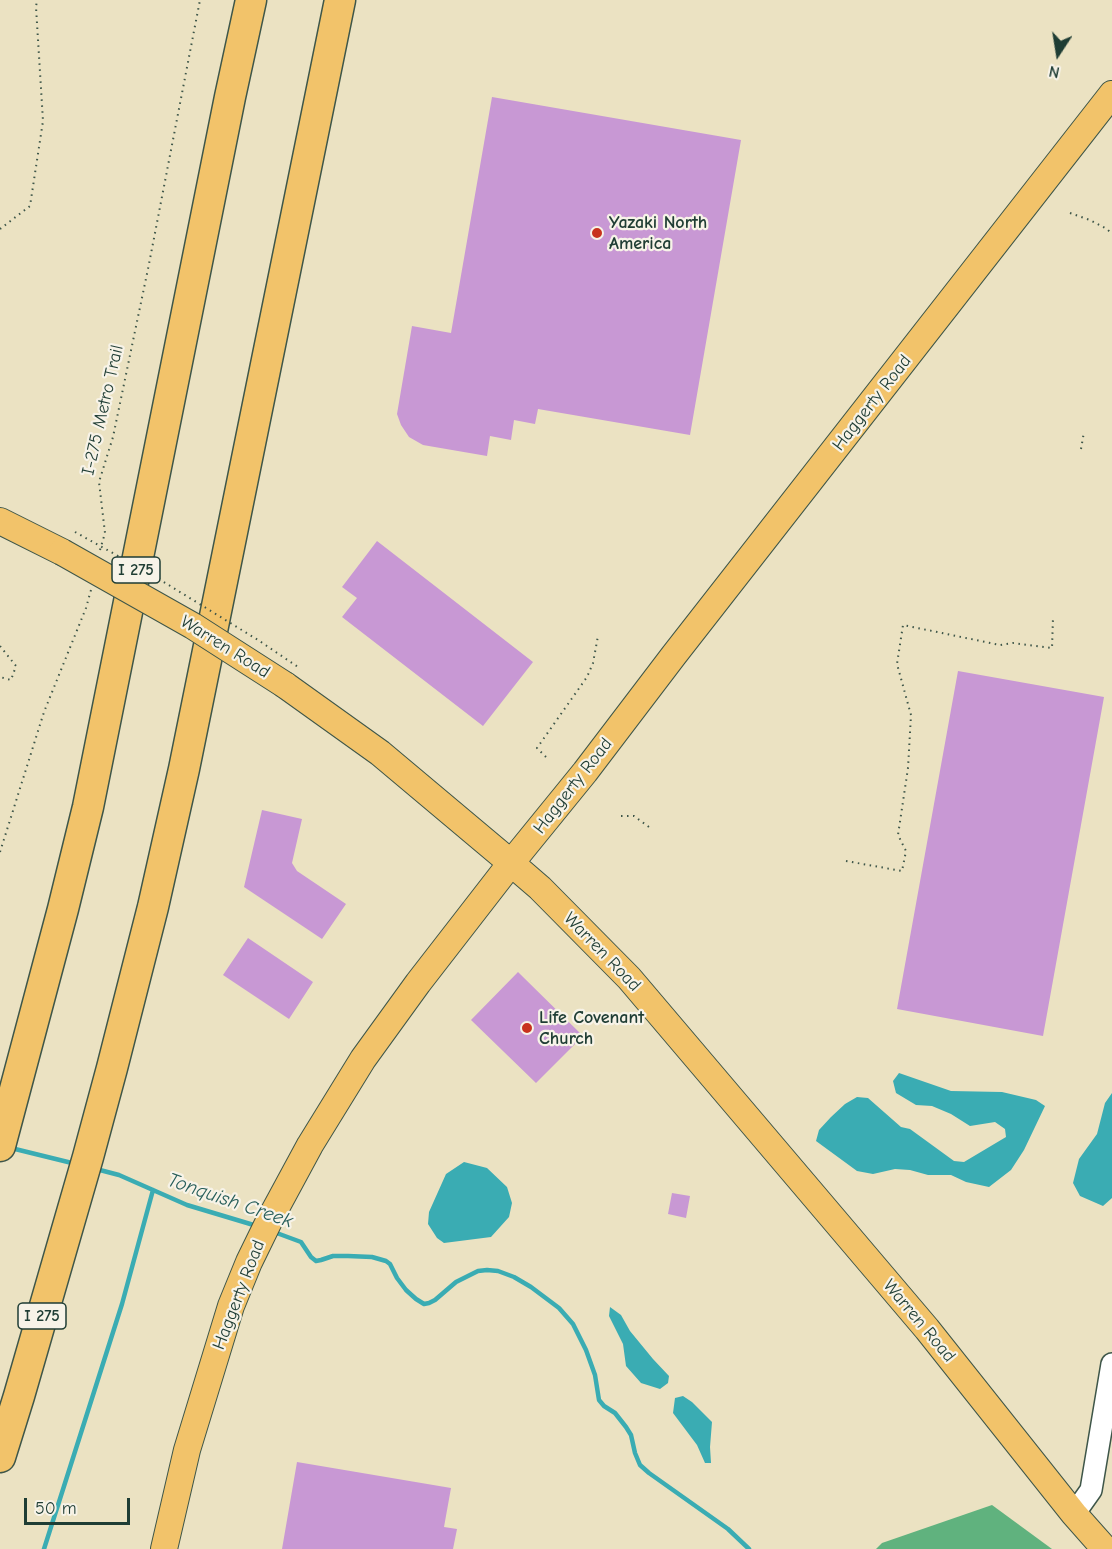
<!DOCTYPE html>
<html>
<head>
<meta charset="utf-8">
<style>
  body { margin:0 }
  #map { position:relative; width:1112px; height:1549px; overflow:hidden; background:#ebe2c2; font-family:"Comic Neue",sans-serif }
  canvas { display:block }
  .north { position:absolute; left:1028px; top:24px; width:60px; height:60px; -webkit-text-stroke:4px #f7f3e8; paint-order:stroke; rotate:192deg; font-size:16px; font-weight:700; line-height:24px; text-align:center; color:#1f3d34 }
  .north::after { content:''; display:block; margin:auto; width:21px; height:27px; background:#1f3d34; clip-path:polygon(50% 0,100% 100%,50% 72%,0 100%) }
  .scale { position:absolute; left:24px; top:1498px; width:106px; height:27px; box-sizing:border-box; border:3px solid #1f3d34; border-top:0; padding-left:8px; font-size:18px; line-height:21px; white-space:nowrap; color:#1f3d34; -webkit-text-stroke:4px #f7f3e8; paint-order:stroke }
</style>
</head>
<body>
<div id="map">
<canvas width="1112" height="1549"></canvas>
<div class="north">N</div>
<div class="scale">50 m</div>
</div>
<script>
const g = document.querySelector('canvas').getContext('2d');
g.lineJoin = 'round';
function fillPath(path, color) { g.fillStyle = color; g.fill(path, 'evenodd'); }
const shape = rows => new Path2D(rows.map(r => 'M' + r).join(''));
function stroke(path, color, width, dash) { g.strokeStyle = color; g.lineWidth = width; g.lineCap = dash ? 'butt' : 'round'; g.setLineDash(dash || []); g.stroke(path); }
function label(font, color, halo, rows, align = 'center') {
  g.font = font + ' "Comic Neue",sans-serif'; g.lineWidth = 4.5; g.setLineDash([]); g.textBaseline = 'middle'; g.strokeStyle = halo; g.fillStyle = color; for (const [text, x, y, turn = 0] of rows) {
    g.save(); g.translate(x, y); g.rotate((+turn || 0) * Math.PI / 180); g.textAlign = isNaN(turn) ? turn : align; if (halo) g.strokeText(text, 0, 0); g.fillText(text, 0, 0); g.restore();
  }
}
const forest = shape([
  [992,1505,1052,1549,876,1549,882,1543]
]);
const water = shape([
  [899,1073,951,1091,1002,1092,1036,1100,1045,1106,1024,1150,1011,1170,989,1187,966,1182,951,1175,928,1175,910,1170,895,1169,873,1174,857,1171,816,1141,819,1130,831,1117,845,1104,857,1097,868,1098,901,1127,910,1129,954,1161,964,1162,1006,1137,1005,1129,995,1122,970,1126,951,1114,932,1106,916,1105,896,1093,893,1081],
  [1112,1093,1112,1198,1103,1206,1080,1196,1073,1183,1079,1159,1097,1134,1105,1103],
  [464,1162,487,1168,507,1187,512,1203,509,1217,491,1237,444,1243,437,1238,428,1224,429,1212,446,1174],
  [610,1307,621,1315,630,1331,653,1359,669,1376,668,1383,660,1389,641,1383,626,1366,623,1344,609,1316],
  [683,1396,692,1402,712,1422,710,1447,711,1463,705,1463,697,1445,673,1413,675,1398]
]);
const stream = shape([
  [11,1148,76,1164],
  [96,1169,119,1175,187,1205,257,1226],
  [274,1232,301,1242,311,1257,316,1261,321,1260,333,1256,348,1256,372,1257,386,1261,390,1264,397,1278,406,1290,416,1299,424,1304,429,1303,435,1300,456,1282,478,1271,487,1270,498,1271,514,1277,531,1287,559,1308,573,1324,586,1350,595,1375,599,1400,604,1406,615,1413,626,1427,631,1435,635,1453,640,1465,649,1473,728,1529,749,1549],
  [44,1549,122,1304,153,1190]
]);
const building = shape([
  [492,97,741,140,690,435,538,409,535,424,514,420,511,440,490,436,487,456,423,445,409,437,401,425,397,414,412,326,451,333],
  [377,541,533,662,483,726,342,617,357,598,342,587],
  [958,671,1104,697,1043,1036,897,1009],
  [262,810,302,819,292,863,297,871,346,904,322,939,244,887],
  [248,938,313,982,289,1019,223,975],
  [518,972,583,1036,536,1083,471,1020],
  [672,1193,690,1196,686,1218,668,1214],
  [297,1462,451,1488,444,1527,457,1529,453,1549,282,1549]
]);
const path = shape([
  [1070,213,1090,220,1107,229,1112,234],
  [0,229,30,206,43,121,36,7,37,0],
  [1081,449,1084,432],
  [100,550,105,533,99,482,113,437,149,264,200,0],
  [0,646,16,666,11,680,0,677],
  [546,757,537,748,587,677,593,663,598,636],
  [621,816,634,816,649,827],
  [0,852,44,712,86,608,91,590],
  [846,861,902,871,906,851,898,835,908,768,911,715,897,664,903,625,1000,645,1013,643,1052,648,1053,618]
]);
const minor = shape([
  [1074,1514,1091,1490,1112,1364]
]);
const major = shape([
  [0,521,62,552],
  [285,685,380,753,511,863,540,888,629,978,927,1329,1074,1514,1105,1549],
  [164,1549,187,1450,231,1306,249,1262,270,1219,310,1145,363,1059,418,983,511,863,585,772,674,655,1112,94]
]);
const highway = shape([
  [0,1146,63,909,88,807,230,97,251,0],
  [0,1457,19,1396,88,1157,112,1068,153,907,184,769,340,0]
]);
const pathBridge = shape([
  [75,532,154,576,258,640,298,667]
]);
const majorBridge = shape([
  [62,552,193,626,285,685]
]);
const markers = [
  [597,233,6,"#c8321e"],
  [527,1028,6,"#c8321e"]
];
const shields = [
  [136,570,48],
  [42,1316,48]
];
const shieldNames = [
  ["I 275",136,570],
  ["I 275",42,1316]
];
const poiNames = [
  ["Yazaki North",609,223],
  ["America",609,244],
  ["Life Covenant",539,1018],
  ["Church",539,1039]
];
const streetNames = [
  ["Haggerty Road",872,403,-52],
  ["I-275 Metro Trail",103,410,-77],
  ["Warren Road",225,647,32],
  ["Haggerty Road",573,786,-52],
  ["Warren Road",602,952,46],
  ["Haggerty Road",239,1295,-69],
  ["Warren Road",919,1321,50]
];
const waterNames = [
  ["Tonquish Creek",230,1201,19]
];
fillPath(forest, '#60b27e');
fillPath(water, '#3aacb3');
stroke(stream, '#3aacb3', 4.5);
fillPath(building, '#c898d4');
stroke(minor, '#3e5649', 24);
stroke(major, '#3e5649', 28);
stroke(highway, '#3e5649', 33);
stroke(path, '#3e5649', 2, [1.5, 4.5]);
stroke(minor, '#fff', 21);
stroke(major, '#f2c36a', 26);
stroke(highway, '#f2c36a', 30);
stroke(majorBridge, '#3e5649', 28, []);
stroke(pathBridge, '#3e5649', 2, [1.5, 4.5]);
stroke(majorBridge, '#f2c36a', 26);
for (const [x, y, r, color] of markers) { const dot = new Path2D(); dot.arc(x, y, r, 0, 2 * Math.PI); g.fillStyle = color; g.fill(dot); stroke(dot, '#f7f3e8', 2); }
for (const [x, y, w] of shields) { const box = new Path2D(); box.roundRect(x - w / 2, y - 13, w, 26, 4.5); g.fillStyle = '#f7f3e8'; g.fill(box); stroke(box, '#1f3d34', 1.5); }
label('bold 16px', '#1f3d34', null, shieldNames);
label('bold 18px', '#1f3d34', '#f7f3e8', poiNames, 'left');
label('18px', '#1f3d34', '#f7f3e8', streetNames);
label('italic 20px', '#275e5a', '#f7f3e8', waterNames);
</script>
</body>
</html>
